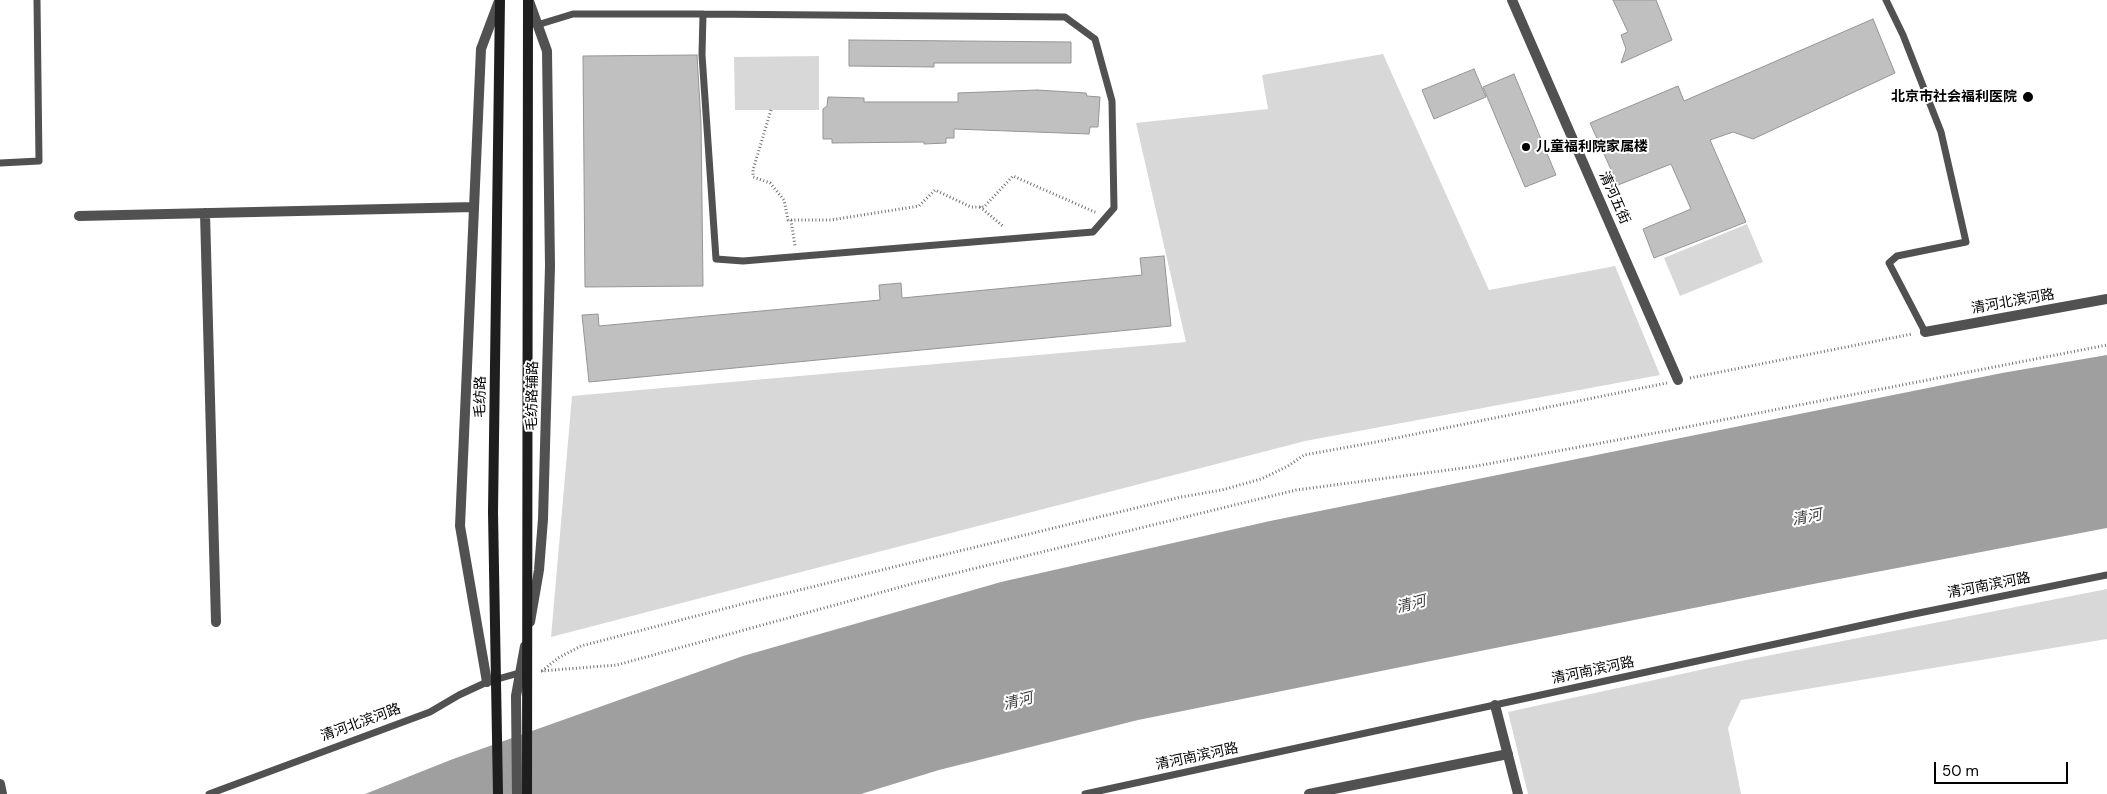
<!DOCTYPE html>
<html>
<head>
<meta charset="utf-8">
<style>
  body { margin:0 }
  #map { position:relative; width:2107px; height:794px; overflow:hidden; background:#fff; font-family:"DM Sans",sans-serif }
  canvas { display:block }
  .scale { position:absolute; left:1934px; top:762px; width:134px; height:22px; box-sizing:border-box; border:2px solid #000; border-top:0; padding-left:6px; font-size:15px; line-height:18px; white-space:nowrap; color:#000; -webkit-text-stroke:4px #fff; paint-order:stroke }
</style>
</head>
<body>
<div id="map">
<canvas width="2107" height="794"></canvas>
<div class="scale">50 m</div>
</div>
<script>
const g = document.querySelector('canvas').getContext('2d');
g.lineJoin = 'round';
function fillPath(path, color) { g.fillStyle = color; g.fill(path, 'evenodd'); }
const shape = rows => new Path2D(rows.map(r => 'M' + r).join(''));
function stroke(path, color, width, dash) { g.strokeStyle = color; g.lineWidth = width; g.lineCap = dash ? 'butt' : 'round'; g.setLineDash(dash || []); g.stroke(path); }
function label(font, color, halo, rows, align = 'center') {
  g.font = font + ' "DM Sans","Noto Sans SC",sans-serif'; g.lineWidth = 4; g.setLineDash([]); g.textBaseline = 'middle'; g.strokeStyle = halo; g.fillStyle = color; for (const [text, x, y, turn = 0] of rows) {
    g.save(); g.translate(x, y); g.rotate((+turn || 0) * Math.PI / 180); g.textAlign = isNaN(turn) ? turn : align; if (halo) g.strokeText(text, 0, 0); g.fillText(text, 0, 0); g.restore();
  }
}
const green = shape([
  [1383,54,1489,290,1615,266,1660,375,1305,441,551,637,572,396,1186,342,1136,123,1268,109,1262,75],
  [819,56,819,110,735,110,734,57],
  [1747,224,1763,262,1680,296,1664,258],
  [2107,589,2107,639,1741,700,1728,728,1741,794,1528,794,1508,712,1741,661]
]);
const water = shape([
  [2107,355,2107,528,1808,585,1138,720,939,770,861,794,365,794,453,759,743,656,1001,582,1270,521,2002,373]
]);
const building = shape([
  [1613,0,1656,0,1672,40,1621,63,1626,49,1621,35,1628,32,1613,0],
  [1873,19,1895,73,1753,139,1733,132,1710,140,1746,222,1654,258,1643,229,1691,209,1671,164,1618,185,1590,123,1678,86,1684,101,1873,19],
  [849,40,1071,42,1071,63,934,63,934,67,849,66,849,40],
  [697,55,701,122,703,286,585,287,583,56,697,55],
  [1474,69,1486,97,1434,119,1422,90,1474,69],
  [1514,74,1556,175,1525,187,1483,87,1514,74],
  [1037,90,1086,93,1087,96,1100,97,1098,127,1090,127,1089,134,954,129,954,138,946,138,946,143,924,144,924,142,832,143,832,139,823,139,823,109,827,106,828,97,864,98,864,102,958,102,958,93,1037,90],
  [1164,256,1171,326,589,382,582,315,598,314,599,326,880,300,879,285,901,283,902,298,1142,275,1140,258,1164,256]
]);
const path = shape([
  [771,110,753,170,753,177,770,183,784,200,788,220,831,220,919,206,935,190,971,207,984,207,1013,176,1097,213],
  [980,207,1004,227],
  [791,220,795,246],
  [1690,378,1912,334],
  [541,671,617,665,915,583,1296,490,1471,467,1666,431,2107,345],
  [542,671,558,658,581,646,746,603,1181,497,1222,490,1261,479,1288,466,1304,455,1376,442,1667,383]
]);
const service = shape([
  [1886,0,1903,35,1941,132,1966,242,1897,256,1889,263,1925,332],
  [537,25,573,14,703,14,1065,17,1095,39,1112,101,1114,208,1093,232,743,261,716,259,702,55,703,14],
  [0,163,39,161,37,0],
  [209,794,430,712,459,695,487,682,519,673],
  [1085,794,1909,615,2107,575]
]);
const minor = shape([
  [1512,0,1678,380],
  [529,1,547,51,550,266,543,519,539,570,530,622],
  [205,213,216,622],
  [79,216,474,207],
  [1925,332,2107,299],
  [487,682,460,526,481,49,499,1],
  [1495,705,1518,794],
  [0,784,2,794],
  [517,794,516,696,525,646],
  [1309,794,1508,754]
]);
const secondaryBridge = shape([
  [498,794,493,512,500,0],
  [527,794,528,0]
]);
const markers = [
  [2028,97,6,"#000"],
  [1526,147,5,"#000"]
];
const poiNames = [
  ["北京市社会福利医院",2017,97],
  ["儿童福利院家属楼",1536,147,"left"]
];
const streetNames = [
  ["清河五街",1614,198,66],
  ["清河北滨河路",2013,302,-10],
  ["毛纺路辅路",533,396,-89],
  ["毛纺路",481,397,-89],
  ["清河南滨河路",1989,586,-11],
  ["清河南滨河路",1593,671,-12],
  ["清河北滨河路",361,723,-20],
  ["清河南滨河路",1197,757,-12]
];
const waterNames = [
  ["清河",1807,518,-11],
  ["清河",1411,605,-14],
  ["清河",1018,702,-14]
];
fillPath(green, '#d8d8d8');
fillPath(water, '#9f9f9f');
fillPath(building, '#c0c0c0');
stroke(building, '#959595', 1);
stroke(path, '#737373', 3, [1, 2.5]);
stroke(service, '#515151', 7);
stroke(minor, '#515151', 10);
stroke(secondaryBridge, '#1e1e1e', 10);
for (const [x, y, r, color] of markers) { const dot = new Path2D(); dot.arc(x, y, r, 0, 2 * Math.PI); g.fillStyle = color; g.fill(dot); stroke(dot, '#fff', 2); }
label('bold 14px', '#000', '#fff', poiNames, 'right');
label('14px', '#000', '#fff', streetNames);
label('italic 15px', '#404040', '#fff', waterNames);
</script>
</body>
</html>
